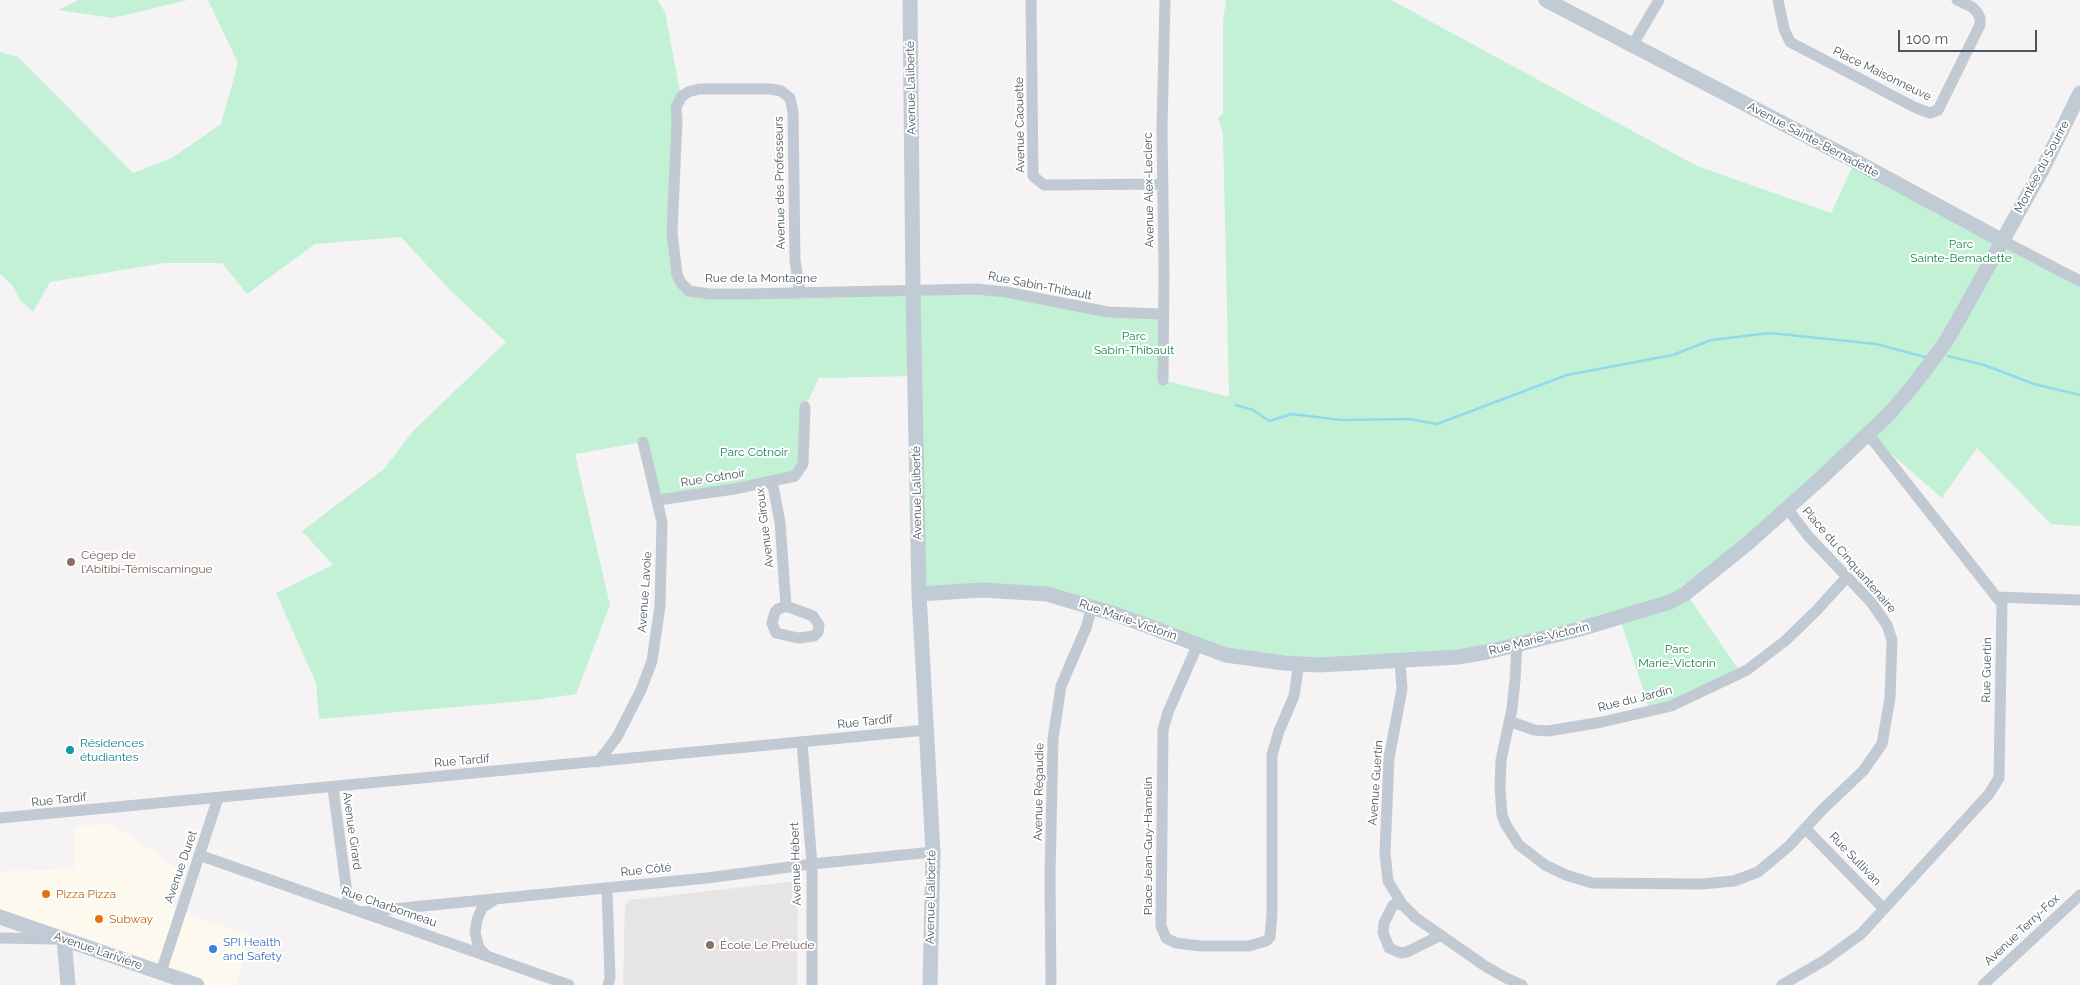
<!DOCTYPE html>
<html>
<head>
<meta charset="utf-8">
<style>
  body { margin:0 }
  #map { position:relative; width:2080px; height:985px; overflow:hidden; background:#f5f3f3; font-family:Raleway,sans-serif }
  canvas { display:block }
  .scale { position:absolute; left:1898px; top:30px; width:139px; height:22px; box-sizing:border-box; border:2px solid #4a5661; border-top:0; padding-left:6px; font-size:15px; line-height:18px; white-space:nowrap; color:#4a5661; -webkit-text-stroke:4px #fff; paint-order:stroke }
</style>
</head>
<body>
<div id="map">
<canvas width="2080" height="985"></canvas>
<div class="scale">100 m</div>
</div>
<script>
const g = document.querySelector('canvas').getContext('2d');
g.lineJoin = 'round';
function fillPath(path, color) { g.fillStyle = color; g.fill(path, 'evenodd'); }
const shape = rows => new Path2D(rows.map(r => 'M' + r).join(''));
function stroke(path, color, width, dash) { g.strokeStyle = color; g.lineWidth = width; g.lineCap = dash ? 'butt' : 'round'; g.setLineDash(dash || []); g.stroke(path); }
function label(font, color, halo, rows, align = 'center') {
  g.font = font + ' Raleway,sans-serif'; g.lineWidth = 4; g.setLineDash([]); g.textBaseline = 'middle'; g.strokeStyle = halo; g.fillStyle = color; for (const [text, x, y, turn = 0] of rows) {
    g.save(); g.translate(x, y); g.rotate((+turn || 0) * Math.PI / 180); g.textAlign = isNaN(turn) ? turn : align; if (halo) g.strokeText(text, 0, 0); g.fillText(text, 0, 0); g.restore();
  }
}
const commercial = shape([
  [113,824,181,871,169,908,251,936,236,985,197,985,0,917,0,871,75,869,75,826]
]);
const education = shape([
  [798,881,797,985,623,985,625,905,629,900]
]);
const green = shape([
  [79,0,188,0,112,18,58,10],
  [208,0,657,0,665,12,681,97,674,262,689,291,954,289,1048,302,1162,314,1163,380,1229,397,1223,134,1218,118,1223,114,1223,22,1226,0,1391,0,1697,166,1831,213,1855,161,2080,282,2080,526,2051,524,1977,448,1942,498,1868,434,1686,593,1741,673,1650,711,1620,618,1580,629,1400,661,1226,655,1066,599,919,594,915,376,819,378,805,407,803,464,795,476,658,500,643,442,575,454,610,605,576,694,535,700,319,719,316,683,276,593,333,565,302,531,384,469,413,431,506,342,450,290,401,237,315,244,247,294,222,263,164,263,50,282,33,312,20,300,12,285,0,274,0,52,18,57,133,173,172,158,221,124,238,63]
]);
const stream = shape([
  [1948,356,1984,365,2034,384,2080,395],
  [1236,405,1253,410,1269,421,1292,414,1341,420,1410,419,1437,424,1567,375,1673,355,1711,340,1770,333,1876,344,1925,357]
]);
const street = shape([
  [1031,0,1033,176,1044,185,1163,184],
  [1778,0,1784,29,1790,42,1916,108,1930,113,1938,110,1980,25,1980,18,1977,12,1972,7,1957,0],
  [1632,46,1659,0],
  [2003,241,2080,281],
  [800,292,795,261,793,112,790,98,781,91,771,89,699,89,688,92,681,97,676,108,677,120,672,233,677,275,681,283,689,291,710,294,745,294,976,289,1006,292,1108,312,1162,314],
  [1163,380,1164,274,1162,128,1165,0],
  [772,481,780,522,786,606],
  [658,500,734,489,795,476,803,464,805,407],
  [1996,597,2080,600],
  [786,606,813,616,819,625,818,632,814,636,798,638,776,633,772,623,775,612,778,609,786,606],
  [1198,644,1168,712,1163,730,1161,926,1166,938,1176,943,1201,946,1249,946,1266,941,1270,937,1272,913,1272,755,1279,731,1294,696,1299,663],
  [1517,645,1515,680,1512,709,1501,760,1500,787,1502,815,1506,825,1519,845,1545,865,1566,875,1592,883,1702,884,1734,881,1758,872,1789,846,1823,809,1863,771,1882,744,1890,698,1892,640,1887,625,1871,602,1809,537,1786,507],
  [1400,661,1402,689,1389,758,1388,781,1385,853,1388,881,1402,904,1416,918,1485,966,1506,978,1522,985],
  [1509,721,1534,730,1548,731,1602,722,1671,706,1747,670,1785,641,1816,611,1847,577],
  [802,742,812,864,812,985],
  [598,762,617,737,641,690,652,661,660,606,662,522,643,442],
  [333,788,349,908],
  [0,818,926,730],
  [1805,828,1884,909],
  [199,855,569,985],
  [607,888,610,978,608,985],
  [1402,904,1393,905,1384,923,1383,932,1389,948,1401,953,1407,952,1441,935],
  [362,912,707,878,812,864,933,852],
  [0,938,55,939],
  [487,956,479,948,475,933,477,920,482,908,494,900],
  [161,972,218,798],
  [1051,985,1050,875,1053,739,1061,686,1086,628,1092,607],
  [1782,985,1825,960,1861,934,1989,794,1999,778,2002,604,1868,434],
  [1983,985,2080,895]
]);
const secondary = shape([
  [910,0,913,291,919,594,933,852,930,985],
  [1546,0,1855,161,2003,241],
  [919,594,983,590,1047,594,1118,615,1226,655,1284,663,1319,665,1458,657,1487,652,1580,629,1670,602,1685,594,1747,544,1819,480,1889,414,1916,382,1945,343,1960,317,2043,168,2080,93],
  [0,917,197,985],
  [64,939,68,985]
]);
const markers = [
  [71,562,5,"#8d6e63"],
  [70,750,5,"#0f9aa8"],
  [46,894,5,"#e8710a"],
  [99,919,5,"#e8710a"],
  [710,945,5,"#8d6e63"],
  [213,949,5,"#3f7fe0"]
];
const streetNames = [
  ["Place Maisonneuve",1882,74,26],
  ["Avenue Laliberté",911,88,-91],
  ["Avenue Caouette",1020,125,-91],
  ["Avenue Sainte-Bernadette",1813,140,28],
  ["Montée du Sourire",2042,167,-62],
  ["Avenue des Professeurs",780,183,-91],
  ["Avenue Alex-Leclerc",1149,190,-91],
  ["Rue de la Montagne",761,278],
  ["Rue Sabin-Thibault",1040,286,11],
  ["Rue Cotnoir",713,478,-9],
  ["Avenue Laliberté",917,493,-91],
  ["Avenue Giroux",765,528,-97],
  ["Place du Cinquantenaire",1849,560,49],
  ["Avenue Lavoie",645,592,-86],
  ["Rue Marie-Victorin",1128,620,19],
  ["Rue Marie-Victorin",1539,639,-14],
  ["Rue Guertin",1987,670,-89],
  ["Rue du Jardin",1635,699,-14],
  ["Rue Tardif",865,722,-6],
  ["Rue Tardif",462,761,-5],
  ["Avenue Guertin",1376,783,-86],
  ["Avenue Régaudie",1039,792,-89],
  ["Rue Tardif",59,800,-6],
  ["Avenue Girard",352,831,82],
  ["Place Jean-Guy-Hamelin",1148,846,-90],
  ["Rue Sullivan",1855,859,46],
  ["Avenue Hébert",796,864,-92],
  ["Avenue Duret",181,867,-71],
  ["Rue Côté",646,870,-6],
  ["Avenue Laliberté",931,897,-89],
  ["Rue Charbonneau",389,907,19],
  ["Avenue Terry-Fox",2022,930,-43],
  ["Avenue Larivière",98,951,19]
];
const parkNames = [
  ["Parc",1961,244],
  ["Sainte-Bernadette",1961,258],
  ["Parc",1134,336],
  ["Sabin-Thibault",1134,350],
  ["Parc Cotnoir",754,452],
  ["Parc",1677,649],
  ["Marie-Victorin",1677,663]
];
const educationNames = [
  ["Cégep de",81,555],
  ["l'Abitibi-Témiscamingue",81,569],
  ["École Le Prélude",720,945]
];
const cultureNames = [
  ["Résidences",80,743],
  ["étudiantes",80,757]
];
const foodNames = [
  ["Pizza Pizza",56,894],
  ["Subway",109,919]
];
const shopNames = [
  ["SPI Health",223,942],
  ["and Safety",223,956]
];
fillPath(commercial, '#fdf9ef');
fillPath(education, '#e6e4e5');
fillPath(green, '#c3f1d5');
stroke(stream, '#90daee', 2.5);
stroke(street, '#c1cad2', 11);
stroke(secondary, '#c1cbd6', 15);
for (const [x, y, r, color] of markers) { const dot = new Path2D(); dot.arc(x, y, r, 0, 2 * Math.PI); g.fillStyle = color; g.fill(dot); stroke(dot, '#fff', 2); }
label('12px', '#4a5661', '#fff', streetNames);
label('12px', '#17864f', '#fff', parkNames);
label('12px', '#785e54', '#fff', educationNames, 'left');
label('12px', '#0d838f', '#fff', cultureNames, 'left');
label('12px', '#c56008', '#fff', foodNames, 'left');
label('12px', '#366cbe', '#fff', shopNames, 'left');
</script>
</body>
</html>
